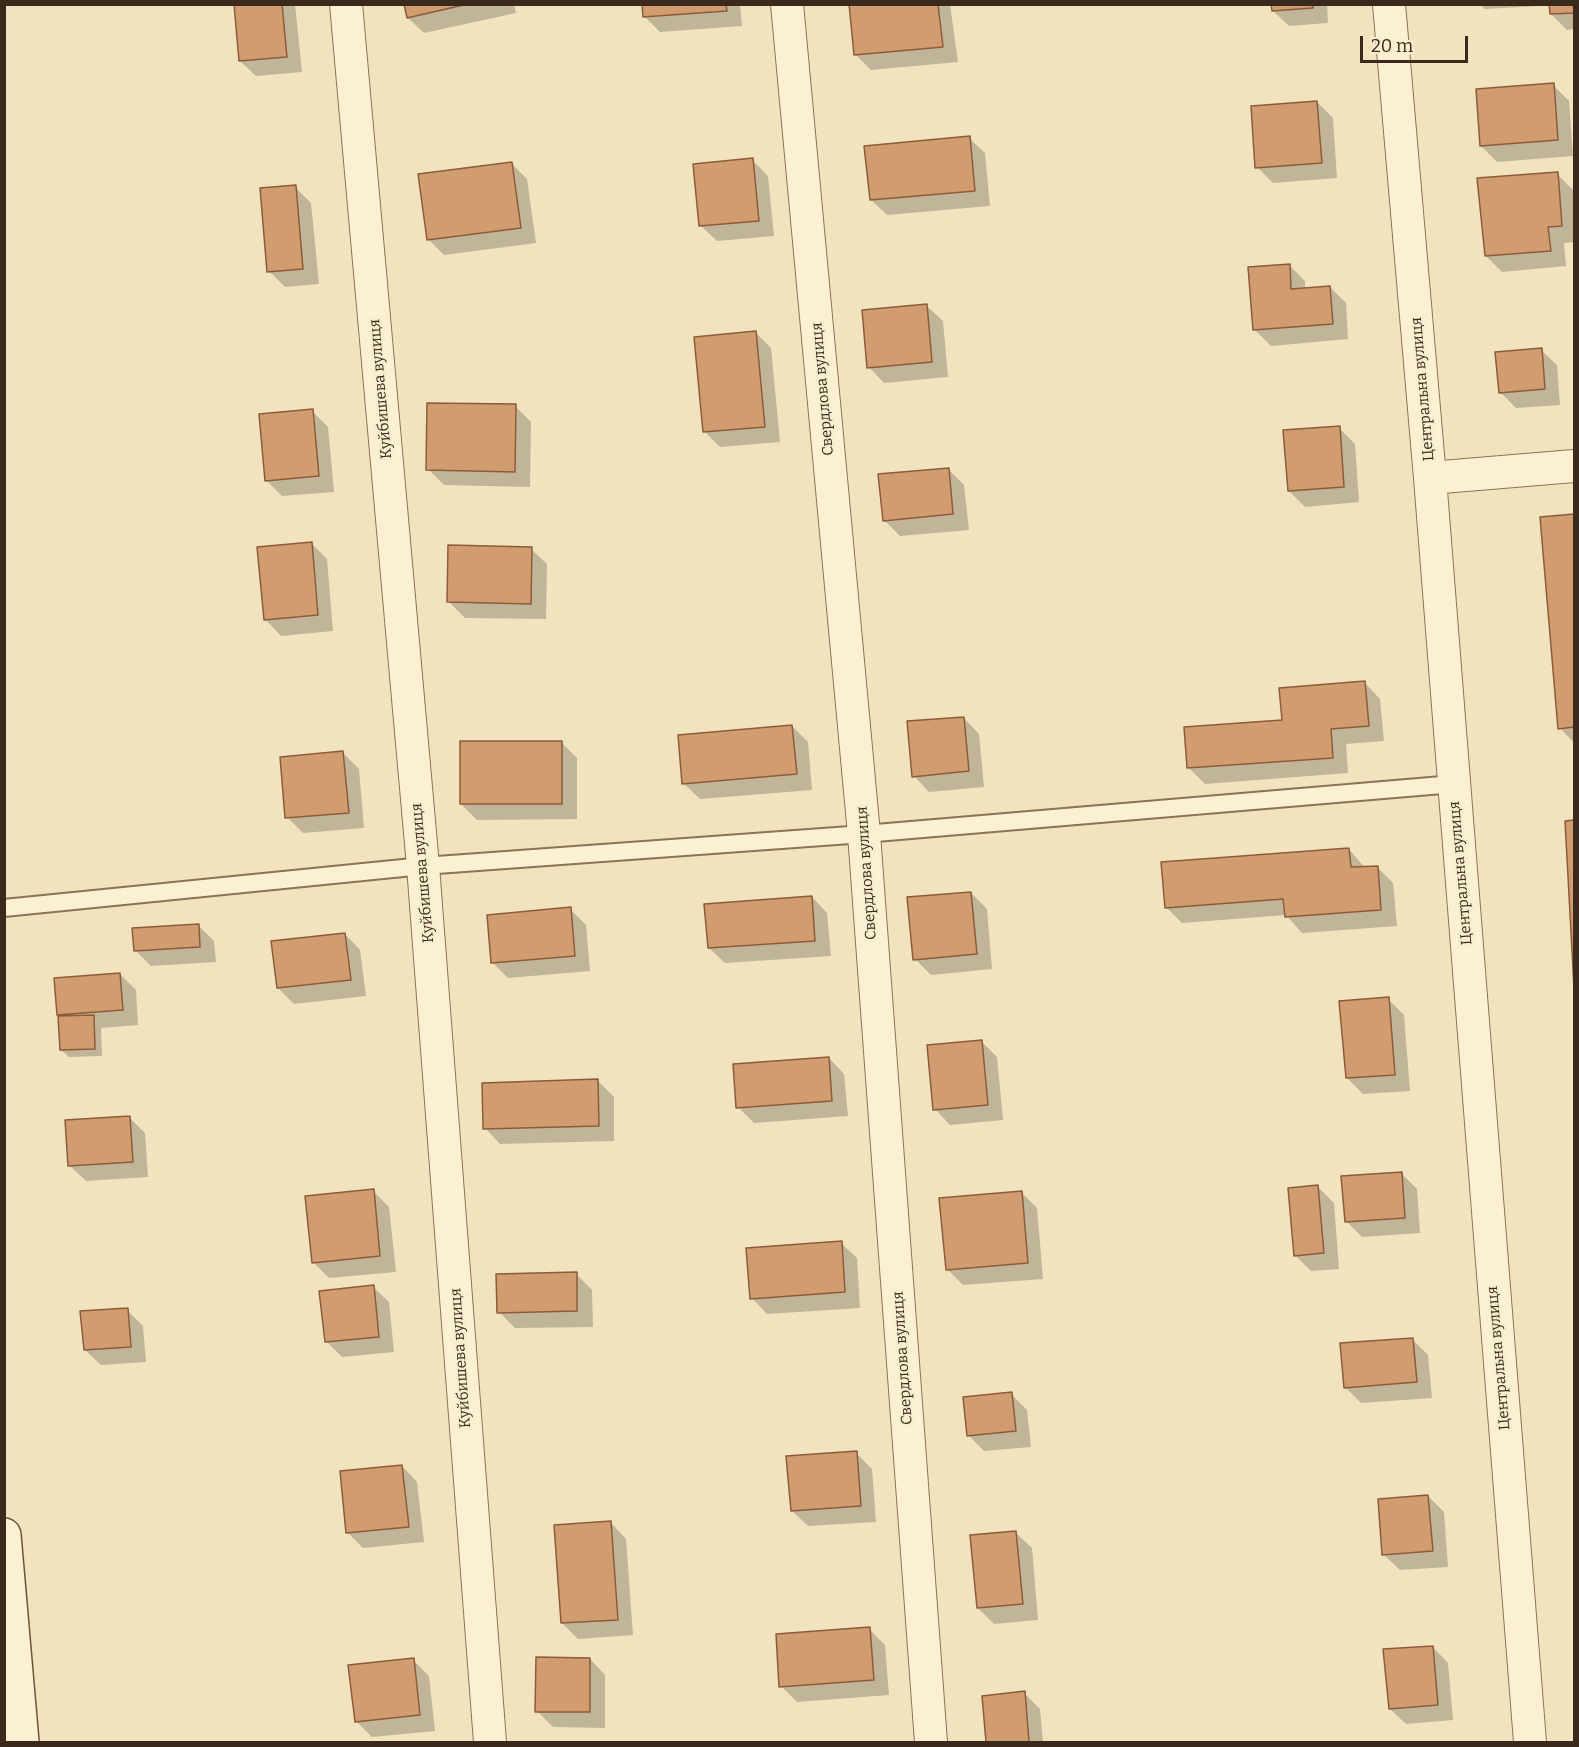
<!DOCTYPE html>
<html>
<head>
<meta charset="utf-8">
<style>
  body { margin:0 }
  #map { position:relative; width:1579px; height:1747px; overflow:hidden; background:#f1e3be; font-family:Bitter,serif }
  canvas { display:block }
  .frame { position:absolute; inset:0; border:6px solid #392a1b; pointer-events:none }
  .scale { position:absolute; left:1360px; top:36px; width:108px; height:27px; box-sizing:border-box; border:3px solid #392a1b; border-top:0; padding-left:8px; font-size:18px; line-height:21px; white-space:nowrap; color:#392a1b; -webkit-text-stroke:4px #f8edce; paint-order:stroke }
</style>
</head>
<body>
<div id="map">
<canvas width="1579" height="1747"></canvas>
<div class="frame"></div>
<div class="scale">20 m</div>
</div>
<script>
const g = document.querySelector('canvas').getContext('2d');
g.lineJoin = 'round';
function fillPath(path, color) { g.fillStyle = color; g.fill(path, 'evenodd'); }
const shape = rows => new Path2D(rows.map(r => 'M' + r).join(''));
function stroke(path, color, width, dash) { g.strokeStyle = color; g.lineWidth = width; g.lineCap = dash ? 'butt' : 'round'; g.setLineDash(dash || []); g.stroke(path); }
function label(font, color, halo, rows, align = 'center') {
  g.font = font + ' Bitter,serif'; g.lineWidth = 5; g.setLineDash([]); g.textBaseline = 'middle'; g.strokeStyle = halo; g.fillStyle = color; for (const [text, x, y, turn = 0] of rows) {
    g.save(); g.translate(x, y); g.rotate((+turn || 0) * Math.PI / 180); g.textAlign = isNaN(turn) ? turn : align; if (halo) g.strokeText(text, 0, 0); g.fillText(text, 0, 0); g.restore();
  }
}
const shadow = shape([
  [235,4,295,4,302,72,256,76,240,61],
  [405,4,514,4,516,13,424,33,408,18],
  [643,4,740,4,742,26,660,32,644,16],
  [850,4,950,4,958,62,871,70,855,54],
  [1273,4,1327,4,1328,23,1289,26,1273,11],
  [1480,4,1539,4,1539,6,1485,9],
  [1551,4,1574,4,1574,29,1567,30,1551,14],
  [1553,85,1569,101,1573,156,1497,162,1481,146],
  [1317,102,1333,118,1337,178,1273,183,1257,167],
  [969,138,985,153,990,206,887,215,871,200],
  [752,160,768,176,774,236,717,241,701,226],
  [511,163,527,179,536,243,444,255,428,239],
  [1557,174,1573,190,1574,242,1564,243,1566,266,1502,272,1486,256],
  [295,187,311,203,319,284,285,287,269,271],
  [1289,265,1305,281,1305,289,1330,287,1346,303,1348,339,1271,346,1255,330],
  [927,306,943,321,948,377,884,383,869,367],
  [755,332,771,348,780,442,720,447,704,431],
  [1541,350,1557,365,1560,405,1516,408,1500,392],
  [515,406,531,422,530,487,444,485,428,469],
  [312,411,328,427,334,492,282,496,266,480],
  [1339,428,1355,444,1359,502,1305,507,1289,491],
  [948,469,964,485,969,530,900,536,884,520],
  [1574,515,1574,743,1560,728,1541,518],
  [311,543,327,559,333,631,281,636,266,620],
  [531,549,547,564,546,619,465,618,449,602],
  [1365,683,1380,699,1384,741,1346,744,1348,773,1205,784,1189,768],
  [964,718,979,734,984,787,929,792,914,776],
  [792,726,808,742,812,790,700,799,684,784],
  [561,742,577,758,577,819,477,820,461,804],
  [343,753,359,769,364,828,303,833,287,817],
  [1566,822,1574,822,1574,963],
  [1349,849,1365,868,1377,867,1393,883,1397,926,1302,933,1286,915,1182,923,1166,907],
  [971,893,987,909,992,969,931,975,915,959],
  [812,897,827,913,831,956,725,963,709,948],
  [570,909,586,925,590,971,508,978,492,962],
  [198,925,214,941,216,962,151,966,135,950],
  [345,934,360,950,366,996,294,1004,278,988],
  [120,974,136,990,138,1025,101,1028,102,1056,69,1057,61,1050,62,1017,59,1014],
  [1388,999,1404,1015,1410,1091,1363,1094,1347,1078],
  [981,1041,997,1057,1003,1120,950,1125,935,1109],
  [829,1058,844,1074,848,1116,754,1123,738,1107],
  [598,1081,614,1097,614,1141,500,1144,485,1128],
  [130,1118,145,1133,148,1177,86,1181,70,1166],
  [1401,1173,1417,1189,1420,1233,1362,1237,1346,1221],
  [1318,1187,1334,1203,1339,1269,1311,1271,1295,1255],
  [373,1191,389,1207,396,1272,329,1278,313,1262],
  [1021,1192,1037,1208,1043,1279,963,1285,948,1270],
  [841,1243,857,1258,860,1308,767,1314,752,1298],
  [576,1274,592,1290,593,1327,515,1328,499,1312],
  [373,1287,389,1302,394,1352,342,1357,326,1341],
  [127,1310,143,1326,146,1362,101,1365,85,1350],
  [1412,1339,1428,1355,1432,1398,1361,1403,1345,1387],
  [1011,1394,1027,1410,1031,1447,984,1451,968,1435],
  [856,1453,872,1469,876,1522,808,1526,792,1511],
  [402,1466,417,1482,424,1542,363,1548,347,1532],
  [1428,1496,1444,1512,1448,1567,1400,1570,1384,1555],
  [611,1523,626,1539,633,1635,578,1639,562,1623],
  [1016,1533,1032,1548,1038,1620,994,1624,978,1608],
  [869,1629,885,1645,889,1695,797,1702,781,1686],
  [1433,1647,1448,1663,1453,1720,1406,1724,1390,1709],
  [590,1659,605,1675,605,1728,553,1727,537,1711],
  [413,1660,429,1676,435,1731,372,1737,356,1721],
  [1024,1693,1040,1709,1043,1742,988,1742,983,1697]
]);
const building = shape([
  [234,4,282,4,287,57,239,61,234,4],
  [404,4,468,4,407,18,404,4],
  [642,4,726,4,727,11,643,17,642,4],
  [849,4,938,4,943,47,854,55,849,4],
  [1271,4,1313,4,1313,8,1272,11,1271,4],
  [1549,4,1573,4,1574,13,1550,14,1549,4],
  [1554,83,1558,140,1480,146,1476,89,1554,83],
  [1317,101,1322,163,1255,168,1251,106,1317,101],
  [970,136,975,191,870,200,864,146,970,136],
  [753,158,759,221,699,226,693,164,753,158],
  [512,162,521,228,427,240,418,174,512,162],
  [1558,172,1562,226,1548,227,1551,251,1485,256,1477,178,1558,172],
  [296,185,303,269,267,272,260,188,296,185],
  [1290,264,1291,289,1330,286,1333,324,1253,330,1248,267,1290,264],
  [927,304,932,362,867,368,862,310,927,304],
  [756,331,765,427,703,432,694,337,756,331],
  [1542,348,1545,389,1499,393,1495,352,1542,348],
  [427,403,516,404,515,472,426,470,427,403],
  [313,409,319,476,265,481,259,414,313,409],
  [1340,426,1344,487,1288,491,1283,430,1340,426],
  [949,468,953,514,883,521,878,474,949,468],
  [1574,514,1574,727,1558,729,1540,517,1574,514],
  [312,542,318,615,264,620,257,547,312,542],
  [448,545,532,547,531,604,447,602,448,545],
  [1365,681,1369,726,1331,729,1333,758,1187,768,1184,727,1282,720,1279,688,1365,681],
  [964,717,969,771,912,777,907,721,964,717],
  [792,725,797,774,682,784,678,735,792,725],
  [460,741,562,741,562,804,460,804,460,741],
  [343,751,349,813,285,818,280,757,343,751],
  [1574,820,1574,988,1565,821,1574,820],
  [1349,848,1351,867,1378,866,1381,910,1285,917,1283,899,1165,908,1161,862,1349,848],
  [971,892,977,954,913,960,907,897,971,892],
  [812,896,815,941,708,948,704,904,812,896],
  [571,907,575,956,491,963,487,915,571,907],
  [199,924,200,947,134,951,132,928,199,924],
  [345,933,351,980,277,988,271,941,345,933],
  [120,973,123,1010,57,1015,54,978,120,973],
  [1389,997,1395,1075,1346,1078,1339,1001,1389,997],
  [94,1015,95,1049,60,1050,58,1016,94,1015],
  [982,1040,988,1105,933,1110,927,1045,982,1040],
  [829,1057,832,1101,736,1108,733,1064,829,1057],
  [598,1079,599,1126,483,1129,482,1083,598,1079],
  [130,1116,133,1162,68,1166,65,1120,130,1116],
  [1402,1172,1405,1218,1345,1222,1341,1176,1402,1172],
  [1318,1185,1324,1253,1294,1256,1288,1188,1318,1185],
  [374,1189,380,1256,312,1263,305,1196,374,1189],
  [1022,1191,1028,1263,946,1270,939,1198,1022,1191],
  [842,1241,845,1292,750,1299,746,1248,842,1241],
  [577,1272,577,1311,497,1313,496,1274,577,1272],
  [374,1285,379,1337,325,1342,319,1291,374,1285],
  [128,1308,131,1347,84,1350,80,1311,128,1308],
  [1413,1338,1417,1382,1344,1388,1340,1343,1413,1338],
  [1012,1392,1016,1431,967,1436,963,1397,1012,1392],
  [857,1451,861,1506,791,1511,786,1456,857,1451],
  [402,1465,409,1527,346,1533,340,1471,402,1465],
  [1428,1495,1433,1551,1382,1555,1378,1499,1428,1495],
  [611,1521,618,1620,561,1623,554,1525,611,1521],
  [1016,1531,1023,1604,977,1608,970,1535,1016,1531],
  [870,1627,874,1680,779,1687,776,1634,870,1627],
  [1433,1646,1438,1705,1389,1709,1383,1649,1433,1646],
  [536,1657,590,1658,590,1712,535,1712,536,1657],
  [414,1658,420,1715,355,1722,348,1665,414,1658],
  [1025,1691,1029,1742,986,1742,982,1696,1025,1691]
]);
const service = shape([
  [4,908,423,866,864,834,1454,784]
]);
const minor = shape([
  [346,4,423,866,490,1742],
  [787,4,864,834,931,1742],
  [1389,4,1430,478,1530,1742],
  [1430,478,1574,466]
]);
const secondary = shape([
  [4,1535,22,1742]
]);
const streetNames = [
  ["Куйбишева вулиця",381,389,-95],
  ["Свердлова вулиця",823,389,-95],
  ["Центральна вулиця",1423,389,-95],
  ["Куйбишева вулиця",423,873,-95],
  ["Свердлова вулиця",867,873,-94],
  ["Центральна вулиця",1461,873,-95],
  ["Куйбишева вулиця",461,1358,-94],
  ["Свердлова вулиця",903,1358,-94],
  ["Центральна вулиця",1499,1358,-95]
];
fillPath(shadow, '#0003');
fillPath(building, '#d29c71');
stroke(building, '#8c5c3a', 1.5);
stroke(service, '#8b7356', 20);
stroke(minor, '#8b7356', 34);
stroke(secondary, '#6c5439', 36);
stroke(service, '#fbf0d2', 16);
stroke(minor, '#fbf0d2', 32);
stroke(secondary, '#fbf0d2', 33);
label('15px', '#392a1b', '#f8edce', streetNames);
</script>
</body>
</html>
